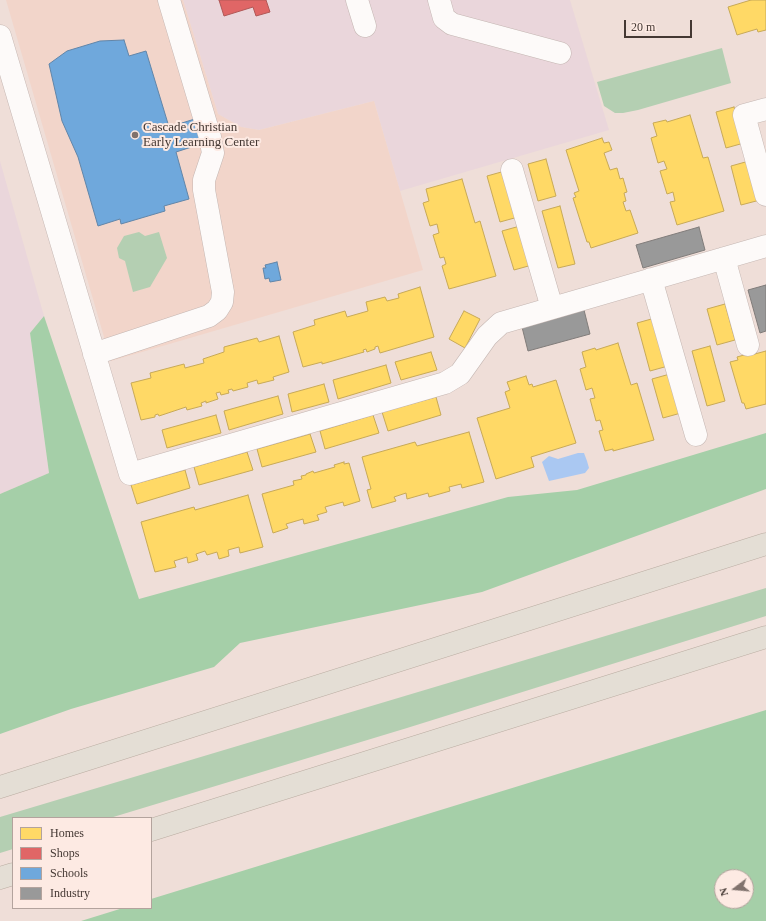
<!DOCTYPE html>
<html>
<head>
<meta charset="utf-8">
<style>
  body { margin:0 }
  #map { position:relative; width:766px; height:921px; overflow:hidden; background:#efded8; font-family:"Times New Roman",serif }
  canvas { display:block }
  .legend { position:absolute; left:12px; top:817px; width:140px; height:92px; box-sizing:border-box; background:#fdeae3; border:1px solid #b3a39d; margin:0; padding:5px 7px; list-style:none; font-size:12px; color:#443833 }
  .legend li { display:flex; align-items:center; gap:8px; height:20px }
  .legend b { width:20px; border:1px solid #b3a39d }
  .north { position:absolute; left:714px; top:869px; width:40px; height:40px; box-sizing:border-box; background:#fdeae3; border:1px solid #b3a39d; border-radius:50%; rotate:254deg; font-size:11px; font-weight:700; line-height:16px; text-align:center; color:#443833 }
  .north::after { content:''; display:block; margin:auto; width:14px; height:18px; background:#80726d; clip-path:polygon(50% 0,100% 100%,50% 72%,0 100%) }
  .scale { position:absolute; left:624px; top:20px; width:68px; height:18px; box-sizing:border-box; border:2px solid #443833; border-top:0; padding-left:5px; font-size:12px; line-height:14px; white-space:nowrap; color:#443833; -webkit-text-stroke:3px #fdeae3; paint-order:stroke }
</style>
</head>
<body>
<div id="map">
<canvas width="766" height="921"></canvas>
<ul class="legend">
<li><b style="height:11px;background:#ffd966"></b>Homes</li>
<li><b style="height:11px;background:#e06666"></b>Shops</li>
<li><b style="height:11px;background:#6fa8dc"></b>Schools</li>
<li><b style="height:11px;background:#999"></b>Industry</li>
</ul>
<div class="north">N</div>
<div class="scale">20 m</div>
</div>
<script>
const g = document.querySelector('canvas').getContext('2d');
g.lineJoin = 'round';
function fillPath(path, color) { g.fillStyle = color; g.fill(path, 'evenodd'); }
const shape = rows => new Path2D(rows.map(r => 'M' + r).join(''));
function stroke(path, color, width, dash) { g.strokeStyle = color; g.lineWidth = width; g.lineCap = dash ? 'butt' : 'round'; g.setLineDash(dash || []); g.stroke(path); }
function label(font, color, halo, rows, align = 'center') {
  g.font = font + ' "Times New Roman",serif'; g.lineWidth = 4; g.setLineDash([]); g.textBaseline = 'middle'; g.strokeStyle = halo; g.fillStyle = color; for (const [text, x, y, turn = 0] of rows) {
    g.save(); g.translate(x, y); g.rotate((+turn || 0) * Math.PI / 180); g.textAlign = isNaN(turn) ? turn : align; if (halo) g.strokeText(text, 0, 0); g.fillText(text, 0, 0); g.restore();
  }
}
const commercial = shape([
  [183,0,570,0,609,130,400,191,374,101,259,130,241,127,218,114],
  [0,161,44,316,30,333,49,473,0,494]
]);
const built = shape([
  [6,0,183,0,218,114,241,127,259,130,374,101,423,270,111,361]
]);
const green = shape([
  [722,48,731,83,638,110,623,113,615,113,604,106,597,82],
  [139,232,145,236,159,232,167,258,150,287,133,292,125,261,119,258,117,248,124,236],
  [766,588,766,616,407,728,110,818,13,818,13,849,0,853,0,817]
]);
const forest = shape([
  [44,316,139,599,508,497,577,490,766,433,766,489,482,592,240,643,214,667,71,709,0,734,0,494,49,473,30,333],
  [766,710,766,921,81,921,123,908,151,908,151,899],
  [722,877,746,877,746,901,722,901]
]);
const water = shape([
  [578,453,584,453,587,461,589,468,585,473,549,481,542,462,549,456,558,459]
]);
const homes = shape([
  [751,0,766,0,766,30,758,32,757,29,737,35,728,7,751,0],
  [734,107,744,143,726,148,716,112,734,107],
  [690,115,703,158,708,157,724,211,677,225,670,202,675,201,673,192,667,194,660,171,667,169,664,161,658,163,651,138,657,136,653,123,666,120,667,122,690,115],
  [602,138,604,143,609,142,612,150,604,153,610,170,617,168,620,179,623,178,627,192,624,193,626,201,623,202,626,211,630,210,638,233,591,248,589,242,587,242,573,198,576,197,574,193,579,191,566,150,602,138],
  [546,159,556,196,538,201,528,164,546,159],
  [749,161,760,200,741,205,731,166,749,161],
  [505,171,518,217,500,222,487,176,505,171],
  [462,179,475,223,480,221,496,276,449,289,442,266,446,264,444,257,440,258,433,235,439,233,437,224,430,226,423,203,429,201,426,189,462,179],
  [560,206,575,264,558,268,542,211,560,206],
  [520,226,532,265,514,270,502,231,520,226],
  [420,287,434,337,380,353,378,346,375,347,375,349,367,352,366,349,363,350,364,352,322,364,322,362,303,367,293,332,315,325,314,320,345,311,347,317,368,311,366,302,385,297,387,301,399,298,398,294,420,287],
  [725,304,735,340,717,345,707,309,725,304],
  [464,311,480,319,465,348,449,339,464,311],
  [655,318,668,366,650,371,637,323,655,318],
  [279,336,289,372,273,377,274,380,258,384,257,380,247,383,248,387,233,391,232,389,228,390,229,393,221,395,220,392,216,393,218,399,206,403,206,401,201,403,202,406,187,410,186,407,159,416,158,414,155,415,155,417,141,420,131,383,151,378,150,373,184,364,185,368,204,363,203,359,224,352,224,347,257,338,259,342,279,336],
  [618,343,631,385,637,383,654,440,613,451,613,449,605,451,599,431,603,430,600,420,596,421,590,399,595,398,592,388,586,390,580,369,586,367,582,352,595,348,596,350,618,343],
  [710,346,725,401,707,406,692,351,710,346],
  [766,351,766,404,746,409,744,403,742,403,730,362,738,360,737,357,751,353,751,355,766,351],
  [431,352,437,370,401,380,395,362,431,352],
  [386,365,391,383,338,399,333,380,386,365],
  [670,374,681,413,663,418,652,379,670,374],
  [526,376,529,385,532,384,533,387,556,380,576,443,531,457,534,467,496,479,477,418,510,408,505,392,510,390,507,382,526,376],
  [324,384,329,402,292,412,288,394,324,384],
  [278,396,283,414,229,430,224,411,278,396],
  [436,397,441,415,388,431,382,412,436,397],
  [216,415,221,433,167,448,162,430,216,415],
  [373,415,379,433,325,449,320,431,373,415],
  [469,432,484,482,462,488,461,484,449,487,450,491,429,497,428,493,407,499,406,493,394,497,396,501,372,508,367,490,371,489,362,457,415,442,417,446,469,432],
  [310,434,316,452,262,467,257,449,310,434],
  [247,452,253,470,199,485,194,467,247,452],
  [344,462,344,464,349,463,360,501,344,506,343,502,325,507,327,512,317,515,319,520,304,524,303,519,286,524,288,528,273,533,262,494,294,485,293,481,302,479,301,476,306,475,306,474,313,471,314,473,335,467,334,465,344,462],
  [185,470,190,488,137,504,131,485,185,470],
  [248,495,263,547,240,553,239,547,228,550,229,556,219,559,217,552,207,555,205,551,196,554,198,560,188,563,187,557,174,561,176,567,155,572,141,522,194,507,195,510,248,495]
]);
const shops = shape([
  [219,0,266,0,270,12,256,16,253,7,224,16,219,0]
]);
const schools = shape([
  [124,40,129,56,146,51,169,127,198,118,204,143,176,152,189,199,164,206,165,211,121,224,120,219,98,226,78,157,62,121,49,64,67,51,100,41,124,40],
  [277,262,281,280,270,282,269,278,265,279,263,268,266,268,265,265,277,262]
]);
const industry = shape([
  [699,227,705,250,643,268,636,245,699,227],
  [766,285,766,331,760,333,748,290,766,285],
  [584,310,590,334,528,351,522,327,584,310]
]);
const minor = shape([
  [357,0,365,26],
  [439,0,444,18,452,24,560,53],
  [0,36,130,474,445,383,460,374,487,336,501,323,766,246],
  [766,109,744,115,766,195],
  [512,170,552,308],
  [724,258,748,345],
  [651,279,696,435],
  [94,354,209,316,217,310,222,302,223,292,204,190,204,180,213,153,210,137,169,0]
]);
const highway = shape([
  [0,787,766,544],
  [151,830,766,637],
  [0,878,13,874]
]);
const markers = [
  [135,135,4,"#80726d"]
];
const poiNames = [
  ["Cascade Christian",143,128],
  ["Early Learning Center",143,143]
];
fillPath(commercial, '#ead6db');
fillPath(built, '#f2d5ca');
fillPath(green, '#b4cfb2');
fillPath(forest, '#a5cfa8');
fillPath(water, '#aac8f2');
fillPath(homes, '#ffd966');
stroke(homes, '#c7a957', 1);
fillPath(shops, '#e06666');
stroke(shops, '#b15857', 1);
fillPath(schools, '#6fa8dc');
stroke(schools, '#6286a9', 1);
fillPath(industry, '#999');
stroke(industry, '#807c7a', 1);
stroke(minor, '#c4b6b2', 23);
stroke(highway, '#b9aca1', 23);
stroke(minor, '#fdfaf9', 22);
stroke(highway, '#e4ded5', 22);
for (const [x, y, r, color] of markers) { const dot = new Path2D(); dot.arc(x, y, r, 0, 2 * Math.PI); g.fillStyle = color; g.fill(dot); stroke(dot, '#fdeae3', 1.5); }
label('13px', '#443833', '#fdeae3', poiNames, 'left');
</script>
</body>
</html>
